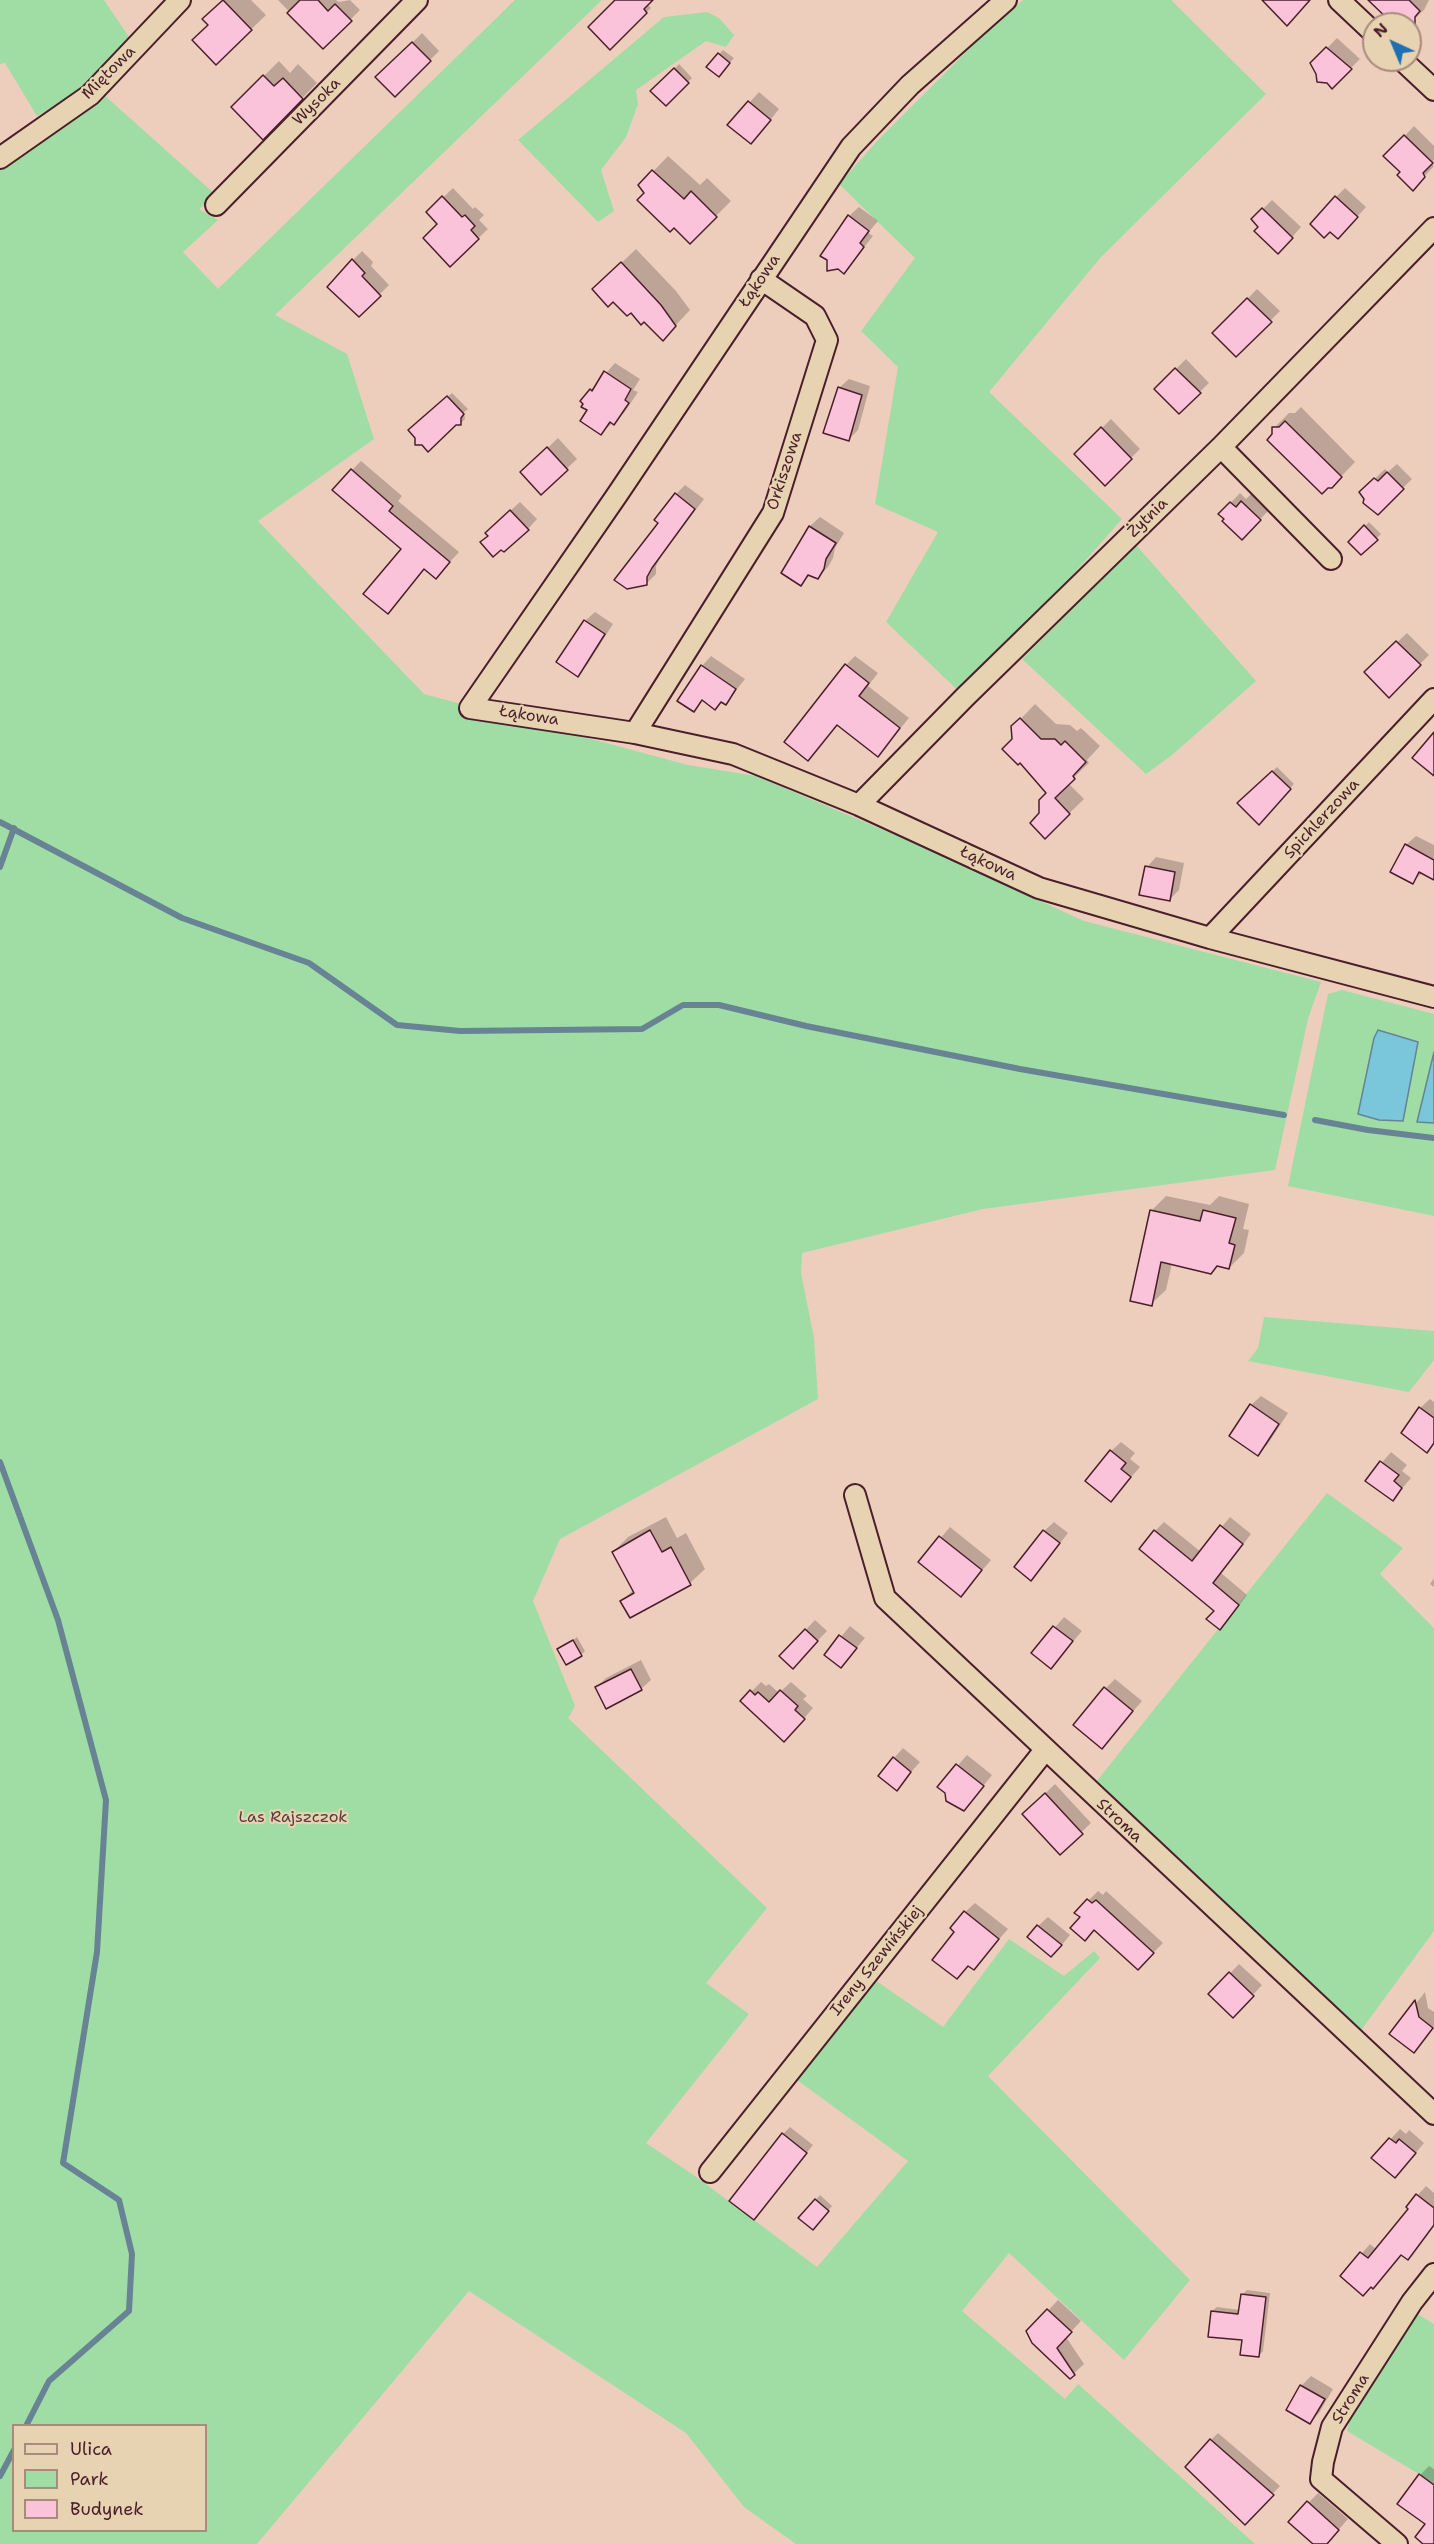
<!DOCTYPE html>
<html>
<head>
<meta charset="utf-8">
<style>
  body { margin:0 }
  #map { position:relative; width:1434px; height:2544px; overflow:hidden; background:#edcebd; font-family:"Shantell Sans",sans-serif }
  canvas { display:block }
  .legend { position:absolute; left:12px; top:2424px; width:195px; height:108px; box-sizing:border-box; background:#e7d3b1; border:2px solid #a88b7b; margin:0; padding:8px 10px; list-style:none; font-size:18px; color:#4a1f2b }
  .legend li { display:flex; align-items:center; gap:12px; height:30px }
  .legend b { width:30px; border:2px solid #a88b7b }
  .north { position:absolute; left:1362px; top:12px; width:60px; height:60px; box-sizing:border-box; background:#e7d3b1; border:2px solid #a88b7b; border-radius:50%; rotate:316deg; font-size:16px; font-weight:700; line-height:24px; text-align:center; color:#4a1f2b }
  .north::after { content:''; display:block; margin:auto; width:21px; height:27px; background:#1f6fb2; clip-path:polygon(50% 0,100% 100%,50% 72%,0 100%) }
</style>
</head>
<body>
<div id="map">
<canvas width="1434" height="2544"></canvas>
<ul class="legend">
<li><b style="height:8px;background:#e7d3b1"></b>Ulica</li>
<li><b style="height:16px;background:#9fdda5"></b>Park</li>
<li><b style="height:16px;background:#fbc3d9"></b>Budynek</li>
</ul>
<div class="north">N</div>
</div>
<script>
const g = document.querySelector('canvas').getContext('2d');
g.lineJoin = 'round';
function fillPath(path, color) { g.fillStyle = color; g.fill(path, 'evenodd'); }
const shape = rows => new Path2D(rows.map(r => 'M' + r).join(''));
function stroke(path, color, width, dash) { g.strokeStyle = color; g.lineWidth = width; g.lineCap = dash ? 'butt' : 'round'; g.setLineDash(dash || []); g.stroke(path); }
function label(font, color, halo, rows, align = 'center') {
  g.font = font + ' "Shantell Sans",sans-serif'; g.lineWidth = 4.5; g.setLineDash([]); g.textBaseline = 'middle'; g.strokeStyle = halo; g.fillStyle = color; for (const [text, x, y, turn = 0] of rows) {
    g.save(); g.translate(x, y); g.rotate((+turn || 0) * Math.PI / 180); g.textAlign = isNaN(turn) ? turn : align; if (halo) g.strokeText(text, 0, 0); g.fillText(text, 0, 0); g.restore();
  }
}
const green = shape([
  [0,0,104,0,131,40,106,67,74,95,37,116,5,63,0,64],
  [515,0,602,0,275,315,347,354,374,439,258,521,424,694,688,765,756,776,900,837,1084,921,1321,982,1308,1019,1275,1170,983,1209,802,1253,801,1273,814,1338,818,1399,560,1539,533,1601,575,1706,568,1718,767,1908,706,1983,749,2014,646,2143,695,2176,817,2267,908,2161,797,2080,875,1980,943,2027,1009,1939,1064,1976,1094,1951,1100,1958,988,2076,1190,2280,1124,2360,1009,2253,962,2311,1065,2399,1078,2384,1255,2544,796,2544,744,2507,686,2433,469,2291,257,2544,0,2544,0,150,103,94,216,195,199,209,218,220,183,252,218,289],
  [14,2426,206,2426,206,2530,14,2530],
  [1023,0,1171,0,1266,94,1101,257,989,392,1122,519,965,697,886,622,938,532,875,504,898,367,861,331,915,258,839,184,879,139,981,37],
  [707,12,719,18,734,35,726,47,706,41,636,90,638,104,626,137,601,170,614,211,598,222,518,140,664,17],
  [1136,545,1256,681,1172,755,1146,774,1022,659],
  [1342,990,1434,1014,1434,1216,1288,1186,1328,994],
  [1264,1317,1434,1331,1434,1360,1409,1392,1248,1361,1258,1348],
  [1327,1493,1403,1548,1380,1574,1434,1628,1434,1931,1359,2033,1096,1782],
  [1416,2313,1434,2324,1434,2483,1347,2431,1357,2395]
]);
const water = shape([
  [1378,1030,1418,1042,1403,1121,1379,1120,1358,1114,1374,1038,1378,1030],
  [1434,1052,1434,1123,1417,1122,1434,1052]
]);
const shadow = shape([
  [223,0,251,0,266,15,216,63,209,25,204,19],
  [278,0,336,0,339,2,350,0,360,10,323,47],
  [617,0,650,0,647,4,651,8,610,48],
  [1373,0,1429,0,1424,10,1409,24,1396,24],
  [422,33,439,51,395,95,378,77],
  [1337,38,1360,59,1332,87,1318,73,1312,64],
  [723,50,734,58,723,71,719,54],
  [279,61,290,73,298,64,317,83,263,138,233,107],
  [679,64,692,78,666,104,653,91],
  [759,92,779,109,760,133,729,125],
  [1414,126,1434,146,1434,160,1431,163,1434,166,1422,179,1402,172,1386,156],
  [668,156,700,185,707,178,731,201,690,242,640,185],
  [453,188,473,209,475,207,484,215,479,220,488,229,450,265,439,224,428,212],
  [1345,188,1366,207,1347,228,1336,197],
  [1272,200,1301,227,1287,243,1260,227,1253,219],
  [859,207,878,221,868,233,873,236,844,272,823,255,849,216],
  [636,249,676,291,690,310,663,339,609,275],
  [362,251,373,262,371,266,389,285,359,315,353,260],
  [1257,289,1280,311,1236,355,1214,333],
  [1186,359,1209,383,1179,412,1156,389],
  [615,363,640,379,633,390,638,392,624,413,601,433,589,410,591,390],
  [849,379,870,386,858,430,848,440,839,388],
  [452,393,468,409,464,412,465,419,460,424,417,437,410,430],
  [1301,407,1355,462,1331,487,1274,435,1274,428,1289,413,1295,413],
  [1111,419,1140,449,1105,484,1076,454],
  [558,438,577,459,541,493,532,463],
  [361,461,402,496,398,501,459,552,436,577,425,568,397,602,402,550,352,470],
  [1397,464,1412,479,1377,513,1361,492,1385,469,1388,472],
  [685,485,704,499,661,556,656,566,656,574,646,584,627,588,676,494],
  [1240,493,1246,499,1252,493,1269,510,1242,538,1220,514],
  [520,502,537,519,528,529,489,536,497,523],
  [820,517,844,533,835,548,833,558,828,567,818,577,810,575,801,584,783,572,810,526],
  [1369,522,1381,534,1362,553,1350,542],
  [595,612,613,624,587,665,577,675,585,621],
  [1407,633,1429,655,1389,695,1366,672],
  [711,656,745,679,726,703,722,701,703,700,693,710,702,666],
  [855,656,878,673,868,686,909,718,878,755,838,723,808,759,846,665],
  [1035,704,1056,724,1070,725,1077,731,1081,728,1100,746,1087,760,1089,763,1068,783,1084,799,1045,837,1041,814,1048,793,1013,740,1013,727],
  [1277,767,1294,784,1259,823,1239,803],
  [1416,836,1434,845,1434,871,1423,872,1413,882,1406,845],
  [1156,857,1184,863,1179,890,1169,900,1147,867],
  [1166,1196,1210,1205,1219,1196,1249,1204,1243,1229,1249,1230,1244,1253,1229,1268,1218,1265,1211,1272,1172,1263,1166,1290,1151,1304,1151,1211],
  [1261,1396,1288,1413,1267,1445,1257,1454,1251,1405],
  [1430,1399,1434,1402,1434,1443,1426,1451,1420,1408],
  [1121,1442,1135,1453,1130,1459,1140,1467,1111,1500,1111,1451],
  [1391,1452,1407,1465,1402,1471,1411,1478,1393,1499,1367,1480],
  [666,1517,677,1538,686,1533,705,1569,690,1583,630,1616,622,1601,634,1589,613,1552,628,1537],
  [1230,1517,1251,1534,1221,1573,1247,1595,1229,1619,1216,1611,1155,1531,1164,1522,1201,1552],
  [1054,1522,1068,1533,1040,1569,1044,1531],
  [950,1527,991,1560,961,1595,920,1562],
  [1434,1578,1434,1587,1430,1584],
  [1064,1617,1082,1631,1051,1667,1033,1653],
  [815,1620,827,1631,802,1657,781,1656],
  [850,1626,865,1638,841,1666,826,1655],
  [577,1637,585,1651,581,1655,559,1650],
  [641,1660,651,1680,641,1689,597,1687,606,1678],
  [1115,1679,1142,1701,1102,1747,1106,1688],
  [761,1682,766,1686,769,1684,779,1693,791,1682,807,1696,803,1699,813,1708,793,1731,742,1701],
  [903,1748,920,1762,896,1789,894,1758],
  [967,1755,992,1775,973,1799,946,1792,939,1787],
  [1055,1784,1091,1823,1060,1853,1024,1814],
  [1098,1891,1103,1895,1106,1891,1163,1943,1138,1968,1077,1912],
  [975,1903,1008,1929,974,1968,969,1964,957,1977,957,1931,965,1912],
  [1048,1917,1070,1935,1061,1946,1038,1926],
  [1239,1964,1262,1985,1243,2006,1210,1994],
  [1425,1992,1428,2008,1434,2012,1434,2027,1414,2051,1392,2034],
  [790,2127,813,2145,760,2211,783,2134],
  [1400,2129,1406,2134,1409,2130,1424,2143,1404,2167,1373,2158],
  [1426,2186,1434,2193,1434,2225,1416,2250,1408,2258,1402,2253,1371,2285,1342,2276,1370,2244,1377,2250,1410,2209,1408,2206],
  [820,2195,832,2206,817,2224,800,2218],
  [1247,2290,1270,2293,1263,2351,1259,2356,1212,2311,1217,2307,1240,2310,1242,2295],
  [1058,2300,1081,2321,1066,2337,1084,2364,1070,2377,1028,2332],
  [1311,2376,1333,2389,1319,2413,1310,2422,1288,2409,1301,2386],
  [1218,2433,1280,2486,1245,2523,1211,2440],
  [1429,2466,1434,2469,1434,2496,1420,2475],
  [1318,2493,1348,2519,1326,2544,1315,2544,1290,2522]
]);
const stream = shape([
  [0,822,182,918,309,963,397,1025,460,1031,642,1029,683,1005,719,1005,806,1026,1020,1069,1284,1115],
  [0,867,14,828],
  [1315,1120,1368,1130,1434,1138],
  [0,1462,58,1620,106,1800,97,1952,63,2163,119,2200,132,2254,129,2311,49,2381,26,2426],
  [0,2476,14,2450]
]);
const building = shape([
  [223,0,252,30,216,65,192,40,208,25,202,19,223,0],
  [300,0,318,0,328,11,335,4,352,21,323,49,287,13,300,0],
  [615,0,653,0,644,9,647,13,610,50,588,27,615,0],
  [1262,0,1310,0,1287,26,1262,0],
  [1368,0,1409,0,1420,11,1415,17,1415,24,1393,24,1368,0],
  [412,42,431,61,395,97,375,77,412,42],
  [1326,47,1352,69,1332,89,1327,83,1317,82,1316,74,1310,63,1326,47],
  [718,53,730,63,719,77,706,67,718,53],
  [674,68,689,83,666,106,650,91,674,68],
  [263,75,274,86,283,78,303,99,263,140,231,107,263,75],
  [748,101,771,120,751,144,727,125,748,101],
  [1404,135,1433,163,1423,173,1425,177,1413,191,1397,175,1400,172,1383,156,1404,135],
  [652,170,684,199,691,191,717,217,690,244,674,228,670,232,637,200,644,193,638,185,652,170],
  [442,196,462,217,465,215,475,226,471,230,479,239,450,267,423,238,437,224,426,212,442,196],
  [1335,196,1358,217,1338,239,1330,232,1324,238,1310,224,1335,196],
  [1262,208,1293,238,1278,254,1254,231,1258,227,1251,219,1262,208],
  [848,215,869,231,860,243,864,247,844,274,838,269,827,271,827,260,820,256,848,215],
  [352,259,365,273,362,276,381,296,359,317,327,287,352,259],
  [621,262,661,305,676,326,663,341,644,322,641,325,631,313,627,316,613,302,608,307,592,289,621,262],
  [1247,298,1272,322,1236,357,1212,333,1247,298],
  [1175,368,1201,393,1179,414,1154,389,1175,368],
  [604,371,631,389,625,400,629,403,614,425,610,422,601,435,580,421,587,410,581,407,583,404,580,401,590,389,592,391,604,371],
  [838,387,862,395,849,441,823,433,838,387],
  [447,396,464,414,461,418,461,425,456,425,428,452,422,445,415,445,415,438,408,430,447,396],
  [1285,421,1342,477,1332,488,1328,488,1322,494,1267,440,1272,434,1272,427,1279,427,1285,421],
  [1101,427,1132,459,1105,486,1074,454,1101,427],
  [547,447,568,470,541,495,520,472,547,447],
  [351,469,393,506,389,511,450,562,436,579,424,569,388,614,363,594,401,549,332,490,351,469],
  [1387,472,1404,489,1378,515,1363,503,1364,499,1359,492,1374,478,1378,481,1387,472],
  [675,493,695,509,652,568,647,577,647,585,627,589,614,580,658,523,654,520,675,493],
  [1241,501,1261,520,1242,540,1222,521,1224,519,1218,514,1230,502,1236,507,1241,501],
  [510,510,529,530,504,552,501,550,493,557,480,542,488,536,485,533,510,510],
  [1364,525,1378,540,1361,555,1348,542,1364,525],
  [809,526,836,543,826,559,824,569,818,579,808,575,801,586,781,573,809,526],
  [584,620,605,634,578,677,556,662,584,620],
  [1396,641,1421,665,1389,698,1364,672,1396,641],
  [845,664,869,683,859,696,900,728,878,757,837,725,808,761,784,742,845,664],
  [701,665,736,689,726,705,721,702,715,710,702,700,694,712,677,701,701,665],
  [1020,718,1041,739,1055,739,1061,745,1065,741,1086,762,1073,776,1075,779,1055,798,1070,814,1045,839,1030,823,1039,813,1039,800,1046,793,1020,763,1018,765,1002,749,1012,739,1011,726,1020,718],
  [1434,732,1434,776,1412,758,1434,732],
  [1272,771,1291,789,1259,825,1237,803,1272,771],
  [1405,844,1434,860,1434,880,1419,872,1413,884,1390,872,1405,844],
  [1145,866,1175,872,1170,901,1139,895,1145,866],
  [1150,1210,1200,1221,1203,1210,1236,1218,1229,1243,1235,1245,1229,1269,1217,1266,1211,1274,1161,1262,1152,1306,1130,1301,1150,1210],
  [1250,1404,1279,1424,1258,1456,1229,1436,1250,1404],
  [1419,1407,1434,1418,1434,1443,1427,1453,1401,1433,1419,1407],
  [1110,1450,1126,1463,1121,1469,1131,1477,1111,1502,1085,1481,1110,1450],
  [1380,1461,1399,1475,1394,1481,1402,1488,1393,1501,1365,1481,1380,1461],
  [1220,1525,1243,1544,1213,1583,1239,1605,1220,1630,1206,1619,1214,1611,1139,1549,1154,1530,1192,1561,1220,1525],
  [650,1530,662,1552,671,1547,691,1585,630,1618,620,1601,634,1593,612,1552,650,1530],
  [1043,1530,1060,1543,1031,1581,1014,1567,1043,1530],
  [939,1536,982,1570,961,1597,918,1562,939,1536],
  [1053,1626,1073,1641,1051,1669,1031,1653,1053,1626],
  [805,1629,818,1641,793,1669,779,1656,805,1629],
  [839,1635,857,1648,841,1668,824,1655,839,1635],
  [573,1640,582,1656,566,1665,557,1649,573,1640],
  [631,1669,642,1690,606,1709,595,1687,631,1669],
  [1104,1687,1133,1711,1102,1749,1073,1725,1104,1687],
  [750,1690,755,1695,758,1692,769,1702,780,1690,798,1706,795,1710,805,1719,784,1742,740,1701,750,1690],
  [893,1757,911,1772,897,1791,878,1776,893,1757],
  [956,1764,984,1786,964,1811,946,1801,945,1793,937,1787,956,1764],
  [1045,1793,1083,1834,1060,1855,1022,1814,1045,1793],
  [1087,1899,1092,1903,1096,1900,1154,1953,1138,1970,1094,1930,1085,1941,1070,1928,1080,1917,1074,1913,1087,1899],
  [964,1911,999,1939,974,1970,968,1966,957,1979,932,1960,954,1932,950,1928,964,1911],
  [1037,1925,1062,1945,1051,1957,1027,1937,1037,1925],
  [1229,1972,1254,1996,1233,2018,1208,1994,1229,1972],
  [1415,2000,1419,2017,1433,2028,1414,2053,1389,2034,1415,2000],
  [782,2133,807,2153,754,2220,729,2201,782,2133],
  [1389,2138,1396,2143,1399,2139,1416,2153,1395,2178,1371,2158,1389,2138],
  [1416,2194,1434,2208,1434,2225,1408,2260,1401,2255,1373,2289,1371,2287,1363,2296,1340,2276,1360,2252,1368,2258,1408,2209,1406,2207,1416,2194],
  [815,2199,829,2211,813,2230,798,2218,815,2199],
  [1241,2294,1266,2297,1259,2357,1240,2355,1242,2340,1208,2337,1211,2311,1238,2314,1241,2294],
  [1047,2309,1072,2332,1057,2348,1075,2375,1070,2379,1032,2343,1026,2331,1047,2309],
  [1300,2385,1325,2399,1310,2424,1286,2410,1300,2385],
  [1210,2439,1274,2495,1245,2525,1185,2467,1210,2439],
  [1419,2474,1434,2485,1434,2544,1423,2544,1415,2537,1425,2524,1397,2504,1419,2474],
  [1307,2501,1339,2530,1327,2544,1313,2544,1288,2522,1307,2501]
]);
const minor = shape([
  [1006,0,910,85,851,147,617,495,470,708,635,733,733,754,859,805,1039,888,1210,938,1434,997],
  [1339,0,1374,33],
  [1402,60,1434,90],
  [0,158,90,95,180,0],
  [216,205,417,0],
  [1221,447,1331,559],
  [635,733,773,513,827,340,815,316,761,279],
  [859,805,965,697,1221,447,1434,228],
  [1210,938,1434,699],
  [855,1495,885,1598,1434,2114],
  [710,2172,1045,1750],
  [1397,2544,1321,2479,1323,2462,1332,2427,1412,2302,1434,2274]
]);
const streetNames = [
  ["Miętowa",109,73,-45],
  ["Wysoka",317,102,-45],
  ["Łąkowa",760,281,-56],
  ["Orkiszowa",785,471,-72],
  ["Żytnia",1148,518,-44],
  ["Łąkowa",529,716,9],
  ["Spichlerzowa",1322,819,-47],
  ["Łąkowa",988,864,25],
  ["Stroma",1119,1821,43],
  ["Ireny Szewińskiej",877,1961,-51],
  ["Stroma",1351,2399,-58]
];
const parkNames = [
  ["Las Rajszczok",293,1818]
];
fillPath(green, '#9fdda5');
fillPath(water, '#7ac6da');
stroke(water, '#678394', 1.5);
fillPath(shadow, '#0003');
stroke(stream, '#678394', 6);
fillPath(building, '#fbc3d9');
stroke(building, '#4a1f2b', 1.5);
stroke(minor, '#4a1f2b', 24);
stroke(minor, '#e7d3b1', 20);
label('16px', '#4a1f2b', '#e7d3b1', streetNames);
label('16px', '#573c3d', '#e7d3b1', parkNames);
</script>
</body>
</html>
